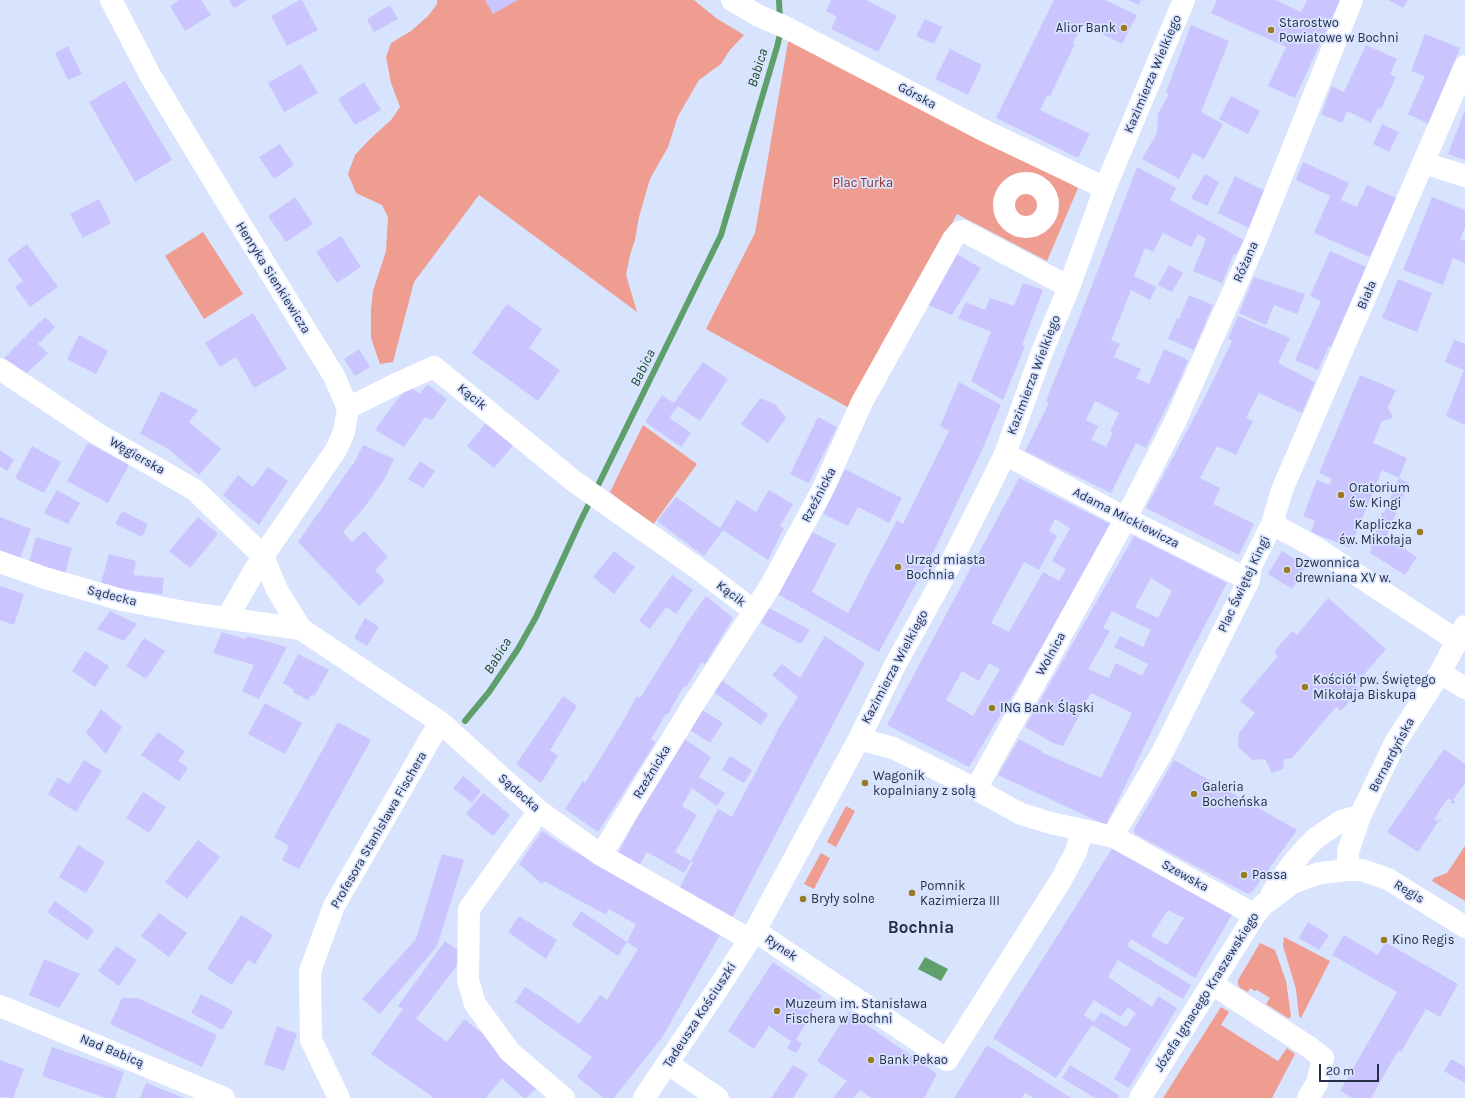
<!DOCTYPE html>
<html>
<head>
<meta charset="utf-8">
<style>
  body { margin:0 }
  #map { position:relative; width:1465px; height:1098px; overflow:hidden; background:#d8e3fe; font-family:Karla,sans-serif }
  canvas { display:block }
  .scale { position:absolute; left:1319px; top:1064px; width:60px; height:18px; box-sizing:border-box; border:2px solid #262f4a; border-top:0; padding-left:5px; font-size:12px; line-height:14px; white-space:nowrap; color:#262f4a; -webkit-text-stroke:3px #d8e3fe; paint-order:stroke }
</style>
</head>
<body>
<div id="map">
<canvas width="1465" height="1098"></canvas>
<div class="scale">20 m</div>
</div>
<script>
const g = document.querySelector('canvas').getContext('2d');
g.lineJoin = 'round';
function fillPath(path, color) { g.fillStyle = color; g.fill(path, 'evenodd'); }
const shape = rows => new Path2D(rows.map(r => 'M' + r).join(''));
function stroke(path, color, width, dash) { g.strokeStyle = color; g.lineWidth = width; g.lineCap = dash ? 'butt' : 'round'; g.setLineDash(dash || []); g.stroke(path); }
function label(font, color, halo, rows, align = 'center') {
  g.font = font + ' Karla,sans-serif'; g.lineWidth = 3.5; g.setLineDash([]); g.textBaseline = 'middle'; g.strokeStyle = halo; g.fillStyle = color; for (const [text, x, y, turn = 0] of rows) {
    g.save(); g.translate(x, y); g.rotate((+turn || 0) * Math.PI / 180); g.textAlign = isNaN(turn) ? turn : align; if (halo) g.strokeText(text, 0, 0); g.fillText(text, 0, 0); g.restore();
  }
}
const green = shape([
  [437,0,694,0,716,18,744,35,729,51,721,64,699,80,678,116,668,147,650,179,639,217,635,240,630,255,626,275,637,312,479,195,414,282,393,362,380,364,371,338,371,309,373,291,386,251,388,217,382,205,356,193,348,174,355,155,369,140,391,120,400,107,391,83,386,57,391,43,411,31,428,16,437,4],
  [799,37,1078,188,1047,261,957,214,851,409,706,329,755,233,788,42],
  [203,232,243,294,204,319,165,256],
  [643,425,697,464,652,526,610,492],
  [846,806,855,811,836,847,827,842],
  [1465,846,1465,901,1432,881,1434,878,1447,873],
  [821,853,830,858,814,889,804,884],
  [1284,937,1330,961,1301,1018,1299,1016,1296,989,1283,946],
  [1260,943,1275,950,1286,981,1291,1016,1290,1018,1288,1018,1266,1004,1270,998,1257,990,1255,991,1250,988,1248,992,1240,988,1238,984,1238,980],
  [1221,1007,1229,1012,1221,1025,1278,1061,1287,1048,1295,1054,1272,1098,1163,1098]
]);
const water = shape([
  [925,957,948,969,941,981,918,969]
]);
const stream = shape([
  [779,0,780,20],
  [465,721,489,692,518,649,536,617,579,524,721,235,777,47,781,30]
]);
const building = shape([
  [179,0,201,0,211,15,185,31,170,6],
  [229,0,247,0,234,8],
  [300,0,302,0,318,30,287,46,271,16],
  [485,0,518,0,493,14],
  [831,0,866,0,897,16,878,52,831,29,837,17,826,11],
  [1054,0,1105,0,1137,15,1122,44,1082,24,1073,43,1075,44,1050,96,1047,95,1040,110,1090,134,1078,158,996,118],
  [1128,0,1141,0,1139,5],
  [1217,0,1275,0,1301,12,1307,0,1340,0,1295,98,1268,86,1286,47,1211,13],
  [1388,0,1408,0,1403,8],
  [390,5,398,19,374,32,367,19],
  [925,19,942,27,934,44,916,36],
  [1191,25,1229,41,1201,112,1223,124,1204,159,1193,153,1179,179,1142,159,1157,133,1158,114,1169,94,1166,92],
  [1425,34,1460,48,1429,124,1408,114,1425,76,1411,71],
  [1366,45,1397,59,1390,74,1396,77,1381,109,1378,108,1371,123,1347,111,1342,123,1321,114,1332,86,1344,92],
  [68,46,82,74,68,80,55,53],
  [950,49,982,65,968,95,935,79],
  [301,64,318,93,284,112,268,83],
  [125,81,172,160,135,182,89,102],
  [364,82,381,110,355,125,338,99],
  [1231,96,1260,111,1248,134,1219,119],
  [1465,110,1465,160,1448,154],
  [1382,124,1399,132,1389,152,1373,144],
  [280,144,294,165,274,179,259,157],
  [1303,162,1349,183,1341,200,1357,207,1367,185,1396,198,1370,257,1314,233,1330,196,1296,180],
  [1137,167,1176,188,1170,200,1244,240,1236,255,1234,254,1222,283,1193,271,1206,239,1198,234,1191,247,1163,233,1153,252,1145,248,1134,276,1156,287,1150,300,1131,290,1111,340,1120,344,1114,357,1141,369,1136,378,1149,384,1164,349,1188,360,1178,384,1146,448,1136,443,1111,493,1025,451,1049,403,1046,401,1088,296],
  [1095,401,1119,413,1110,431,1113,432,1106,447,1091,440,1098,426,1086,420],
  [1205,174,1219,182,1207,206,1191,198],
  [1235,176,1265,191,1249,228,1218,213],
  [295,197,313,224,286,242,268,216],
  [1432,197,1465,210,1465,227,1460,240,1465,241,1465,263,1453,258,1443,285,1403,270],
  [99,199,111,223,83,238,70,214],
  [341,236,361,267,337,283,316,252],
  [27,244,58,287,30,307,15,287,23,281,7,259],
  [1330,251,1366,267,1331,347,1329,346,1318,370,1295,360,1321,301,1310,296],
  [953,252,981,268,952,315,923,303],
  [1169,265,1183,273,1172,292,1158,285],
  [1254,277,1305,294,1297,314,1274,305,1266,325,1239,313],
  [1398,279,1432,293,1417,332,1382,318],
  [1023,283,1043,290,1022,345,1025,346,1003,400,971,381,991,332,958,318,966,302,985,310,990,298,1014,306],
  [1189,295,1213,305,1194,350,1168,339,1177,318,1179,319],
  [507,304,542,329,529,348,560,370,538,401,472,353],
  [253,313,287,369,254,388,236,357,220,367,205,343],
  [1238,316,1290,338,1278,363,1315,382,1302,413,1259,393,1246,418,1253,421,1236,455,1217,446,1200,478,1220,488,1213,504,1254,524,1239,555,1146,508,1205,397,1232,341,1228,339],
  [45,317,55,327,38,344,48,353,26,374,2,360],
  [79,335,108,351,96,374,67,359],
  [1454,340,1465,344,1465,425,1446,416,1464,370,1445,362],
  [359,349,370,367,355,376,344,359],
  [703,362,728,379,700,421,678,406,669,418,691,433,681,447,645,422,662,395,674,403],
  [1360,375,1396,390,1388,407,1393,418,1382,421,1373,443,1407,458,1399,478,1409,483,1386,537,1417,557,1405,575,1370,553,1372,548,1370,547,1372,541,1371,536,1375,534,1382,518,1381,513,1385,512,1386,509,1384,505,1389,503,1392,494,1391,490,1395,488,1399,478,1382,470,1350,548,1311,532,1315,521,1303,516,1317,480,1330,485,1332,479,1319,473],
  [959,382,1001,405,982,450,938,543,879,652,776,593,806,529,836,544,812,592,848,613,897,520,903,524,949,431,940,426],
  [427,384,447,399,432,420,425,417,404,447,375,430,396,401,409,386,420,394],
  [161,391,198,410,189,422,221,449,199,475,167,448,140,434],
  [760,398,775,404,786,418,768,443,741,424],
  [818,417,837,427,809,483,790,474],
  [490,418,517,441,494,468,467,446],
  [88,443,129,465,108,503,67,481],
  [363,445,394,459,384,480,363,509,343,532,352,542,364,531,388,557,375,570,385,581,359,606,298,542,352,465,353,465],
  [32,446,61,462,44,493,15,478],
  [0,450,14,460,7,471,0,466],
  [420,461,435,471,423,488,408,479],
  [268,467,288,481,259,525,223,495,238,475,253,487],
  [845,469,902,498,889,523,858,507,848,526,823,514],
  [1019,478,1110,524,1093,556,1040,650,969,767,887,725],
  [1055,519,1070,528,1052,561,1066,569,1059,581,1043,572,1009,632,991,623,1024,562,1039,570,1057,536,1049,531],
  [989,663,1000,669,973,716,946,700,962,671,979,681],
  [57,490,80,503,68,524,44,513],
  [769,490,793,504,780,526,784,528,768,560,723,530,704,556,657,521,676,497,720,528,737,500,756,512],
  [122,511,148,524,142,537,115,524],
  [0,517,31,529,20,558,0,550],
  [198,517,218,534,190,568,169,551],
  [1134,536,1227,583,1183,667,1106,825,998,775,1019,739,1042,751,1041,752,1101,778,1132,713,1091,693,1063,746,1053,743,1025,727],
  [1151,578,1172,591,1158,618,1135,607],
  [1112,611,1151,630,1143,647,1120,636,1114,647,1148,664,1142,676,1116,663,1109,678,1088,669,1110,631,1103,628],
  [36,537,72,548,65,573,29,562],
  [614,551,635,567,614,594,593,577],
  [1282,551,1306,566,1292,589,1268,574],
  [109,554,136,561,133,575,164,578,162,594,129,591,101,583],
  [672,575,693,590,676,614,666,607,650,629,639,621],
  [0,586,24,594,14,625,0,620],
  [706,596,733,618,705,664,702,662,686,687,684,686,668,714,666,714,651,739,656,742,598,832,565,809,583,781,585,783,622,723,637,696,640,698,687,623],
  [1328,598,1386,649,1355,685,1360,689,1341,711,1336,707,1292,758,1284,759,1283,769,1272,773,1265,759,1252,760,1238,747,1239,733,1255,713,1240,701,1278,656,1274,652,1282,642,1292,631,1297,635],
  [769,608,810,630,801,644,761,623],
  [110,611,137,624,124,641,97,629],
  [365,618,379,627,367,646,354,638],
  [222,632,245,639,247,636,287,647,259,699,242,691,254,665,213,653],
  [825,636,865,663,732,918,679,889,693,862,691,861,718,809,732,817,781,724,798,697,772,675,782,664,800,678],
  [144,638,165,651,146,679,126,666],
  [85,651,109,666,95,687,72,671],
  [298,654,329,670,314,696,312,694,308,700,293,692,294,690,283,683],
  [720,679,768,714,761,725,712,691],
  [563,696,577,706,550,750,558,756,541,783,516,764],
  [265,703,302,723,285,754,248,734],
  [101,709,122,727,106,754,86,733],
  [702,710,723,723,710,743,690,730],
  [338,722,371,740,299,869,282,860,289,846,274,837],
  [158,732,185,751,178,761,188,768,179,781,141,755],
  [683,738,711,757,699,777,725,793,717,806,692,788,682,806,697,815,675,852,691,861,684,873,647,852,639,866,618,854,646,799],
  [1444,749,1465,764,1465,783,1453,800,1455,801,1453,804,1450,802,1452,800,1448,798,1434,819,1438,821,1440,819,1442,820,1438,822,1418,852,1387,832],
  [730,756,752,770,744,783,722,770],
  [84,760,102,771,76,812,48,794,58,777,69,784],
  [1174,760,1297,830,1253,891,1248,894,1135,834,1134,829],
  [463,776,481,791,472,803,453,788],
  [143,792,166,807,149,833,126,818],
  [483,793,510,815,493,836,466,814],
  [542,831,566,847,722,931,663,1036,614,1098,604,1098,577,1077,592,1057,515,1002,525,987,546,1000,579,1024,600,995,607,1000,638,949,627,942,636,924,608,909,606,915,544,881,542,884,519,864],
  [198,840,220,857,187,899,165,882],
  [78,845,105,862,86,893,59,877],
  [1113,847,1234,911,1195,978,1131,939,1127,946,1191,985,1183,999,1118,960,1108,977,1152,1007,1158,996,1177,1008,1129,1088,1114,1079,1131,1049,1092,1025,1056,1078,993,1038],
  [1168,910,1184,918,1167,945,1151,936],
  [1094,1000,1121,1017,1128,1007,1136,1013,1126,1027,1101,1012,1094,1022,1084,1015],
  [442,854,464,860,437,946,380,1014,362,999,416,939],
  [55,901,94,930,87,940,47,912],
  [581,911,627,942,618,956,572,925],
  [159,913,187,933,169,957,141,936],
  [241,915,273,935,255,964,248,960,232,985,207,969],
  [519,916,557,940,546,959,508,932],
  [1308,922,1329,935,1319,950,1299,938],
  [1344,935,1378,955,1385,942,1458,984,1440,1017,1426,1009,1401,1052,1398,1051,1371,1098,1353,1098,1340,1091,1397,992,1332,955],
  [445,941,465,955,416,1019,447,1042,464,1019,486,1036,537,1088,526,1098,524,1098,510,1086,502,1078,486,1098,432,1098,433,1097,371,1054,403,1009,398,1006],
  [116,946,137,960,119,986,98,971],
  [44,959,80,974,59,1008,29,995],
  [773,962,822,996,796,1040,802,1044,796,1053,787,1048,791,1041,769,1026,754,1049,728,1031],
  [201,994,233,1011,222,1030,191,1013],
  [122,998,138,998,217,1035,202,1067,110,1024],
  [848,1012,937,1074,924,1098,871,1098,860,1090,853,1098,833,1098,847,1081,817,1061],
  [277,1026,297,1034,284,1071,264,1064],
  [987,1045,1043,1080,1071,1098,1034,1098,1025,1093,1022,1098,954,1098],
  [52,1047,124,1072,115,1098,106,1098,42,1076],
  [1451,1059,1465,1067,1465,1083,1444,1071],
  [0,1060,24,1069,13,1098,0,1097],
  [793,1065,808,1074,793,1098,771,1098],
  [1070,1065,1119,1095,1118,1098,1095,1098,1062,1078],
  [146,1083,184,1098,140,1098]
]);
const minor = shape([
  [111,0,150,75,220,191,334,376,348,408,344,432,336,450,263,556,227,618],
  [732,0,759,16,785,27,983,130,1105,188],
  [1424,163,1465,176],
  '1004 205a22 22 0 1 1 44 0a22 22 0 1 1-44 0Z',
  [0,369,96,433,195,490,263,556,277,590,301,629,440,722,539,811,601,855,749,939],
  [348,408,396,384,434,367,575,482,700,570,754,611],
  [1005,454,1131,521,1249,580],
  [1272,524,1313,546,1456,640],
  [0,562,45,578,122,600,190,613,301,629],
  [1440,673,1465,688],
  [859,739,893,748,976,789,1021,814,1051,823,1114,837,1255,915],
  [976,789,1126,518,1175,422,1254,245,1352,0],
  [539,811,469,909,468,980,475,1004,510,1052,564,1098],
  [1114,837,1118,827,1163,751,1249,580,1250,568,1272,524,1282,490,1465,66],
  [601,855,693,705,771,585,823,489,862,402,953,239,958,233,963,231,969,234,1069,287],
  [1348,870,1348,852,1360,816,1395,743,1440,673,1465,626],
  [1272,893,1292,864,1306,848,1316,838,1341,821,1360,816],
  [755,931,947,1060,1061,880,1076,852,1082,831],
  [1212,984,1309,1047,1323,1058,1317,1083,1308,1098],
  [0,1006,224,1098],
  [668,1064,718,1098],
  [339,1098,311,1040,310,971,334,906,440,722],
  [644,1098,717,990,755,931,859,739,894,667,941,582,992,481,1005,454,1042,352,1069,287,1105,188,1184,0],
  [1140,1098,1255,915,1263,905,1294,882,1320,873,1348,870,1362,870,1388,879,1465,927]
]);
const markers = [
  [1124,28,4,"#997b23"],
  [1271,30,4,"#997b23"],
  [1341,495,4,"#997b23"],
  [1420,532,4,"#997b23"],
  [898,567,4,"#997b23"],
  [1287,570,4,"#997b23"],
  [1305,687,4,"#997b23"],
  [992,708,4,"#997b23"],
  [865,783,4,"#997b23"],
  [1194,794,4,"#997b23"],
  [1244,875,4,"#997b23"],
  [912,893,4,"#997b23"],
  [803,899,4,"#997b23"],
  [1384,940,4,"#997b23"],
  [777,1011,4,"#997b23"],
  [871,1060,4,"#997b23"]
];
const poiNames = [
  ["Starostwo",1279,23],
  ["Powiatowe w Bochni",1279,38],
  ["Alior Bank",1116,28,"right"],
  ["Oratorium",1349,488],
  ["św. Kingi",1349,503],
  ["Kapliczka",1412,525,"right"],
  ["św. Mikołaja",1412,540,"right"],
  ["Urząd miasta",906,560],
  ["Bochnia",906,575],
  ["Dzwonnica",1295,563],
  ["drewniana XV w.",1295,578],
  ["Kościół pw. Świętego",1313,680],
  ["Mikołaja Biskupa",1313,695],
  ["ING Bank Śląski",1000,708],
  ["Wagonik",873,776],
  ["kopalniany z solą",873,791],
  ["Galeria",1202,787],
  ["Bocheńska",1202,802],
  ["Passa",1252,875],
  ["Pomnik",920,886],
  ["Kazimierza III",920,901],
  ["Bryły solne",811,899],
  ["Kino Regis",1392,940],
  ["Muzeum im. Stanisława",785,1004],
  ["Fischera w Bochni",785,1019],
  ["Bank Pekao",879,1060]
];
const streetNames = [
  ["Kazimierza Wielkiego",1153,74,-67],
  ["Górska",917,96,28],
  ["Różana",1246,262,-66],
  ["Henryka Sienkiewicza",273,278,58],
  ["Biała",1367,295,-67],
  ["Kazimierza Wielkiego",1034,375,-69],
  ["Kącik",472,397,39],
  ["Węgierska",137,456,30],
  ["Rzeźnicka",819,495,-63],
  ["Adama Mickiewicza",1126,518,27],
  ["Plac Świętej Kingi",1244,584,-65],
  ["Kącik",731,594,37],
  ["Sądecka",112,596,14],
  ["Wolnica",1051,654,-61],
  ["Kazimierza Wielkiego",895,667,-62],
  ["Bernardyńska",1392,755,-62],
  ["Rzeźnicka",652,772,-59],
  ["Sądecka",519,793,41],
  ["Profesora Stanisława Fischera",379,830,-60],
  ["Szewska",1185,876,29],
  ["Regis",1409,892,31],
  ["Rynek",781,948,34],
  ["Józefa Ignacego Kraszewskiego",1207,992,-58],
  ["Tadeusza Kościuszki",700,1015,-57],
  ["Nad Babicą",112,1051,22]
];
const parkNames = [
  ["Plac Turka",863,183]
];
const waterNames = [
  ["Babica",758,68,-73],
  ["Babica",643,368,-64],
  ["Babica",498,656,-58]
];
const districtNames = [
  ["Bochnia",921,928]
];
fillPath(green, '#ef9d90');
fillPath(water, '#5f9f6c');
stroke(stream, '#5f9f6c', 6);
fillPath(building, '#cac5ff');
stroke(minor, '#fff', 22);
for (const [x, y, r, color] of markers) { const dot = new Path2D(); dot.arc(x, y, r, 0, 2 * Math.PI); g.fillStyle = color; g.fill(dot); stroke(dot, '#d8e3fe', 1.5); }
label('13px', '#262f4a', '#d8e3fe', poiNames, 'left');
label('13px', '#262f4a', '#d8e3fe', streetNames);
label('13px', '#8e2f25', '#d8e3fe', parkNames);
label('italic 14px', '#1a4926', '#d8e3fe', waterNames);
label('bold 17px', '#262f4a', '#d8e3fe', districtNames);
</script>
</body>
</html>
